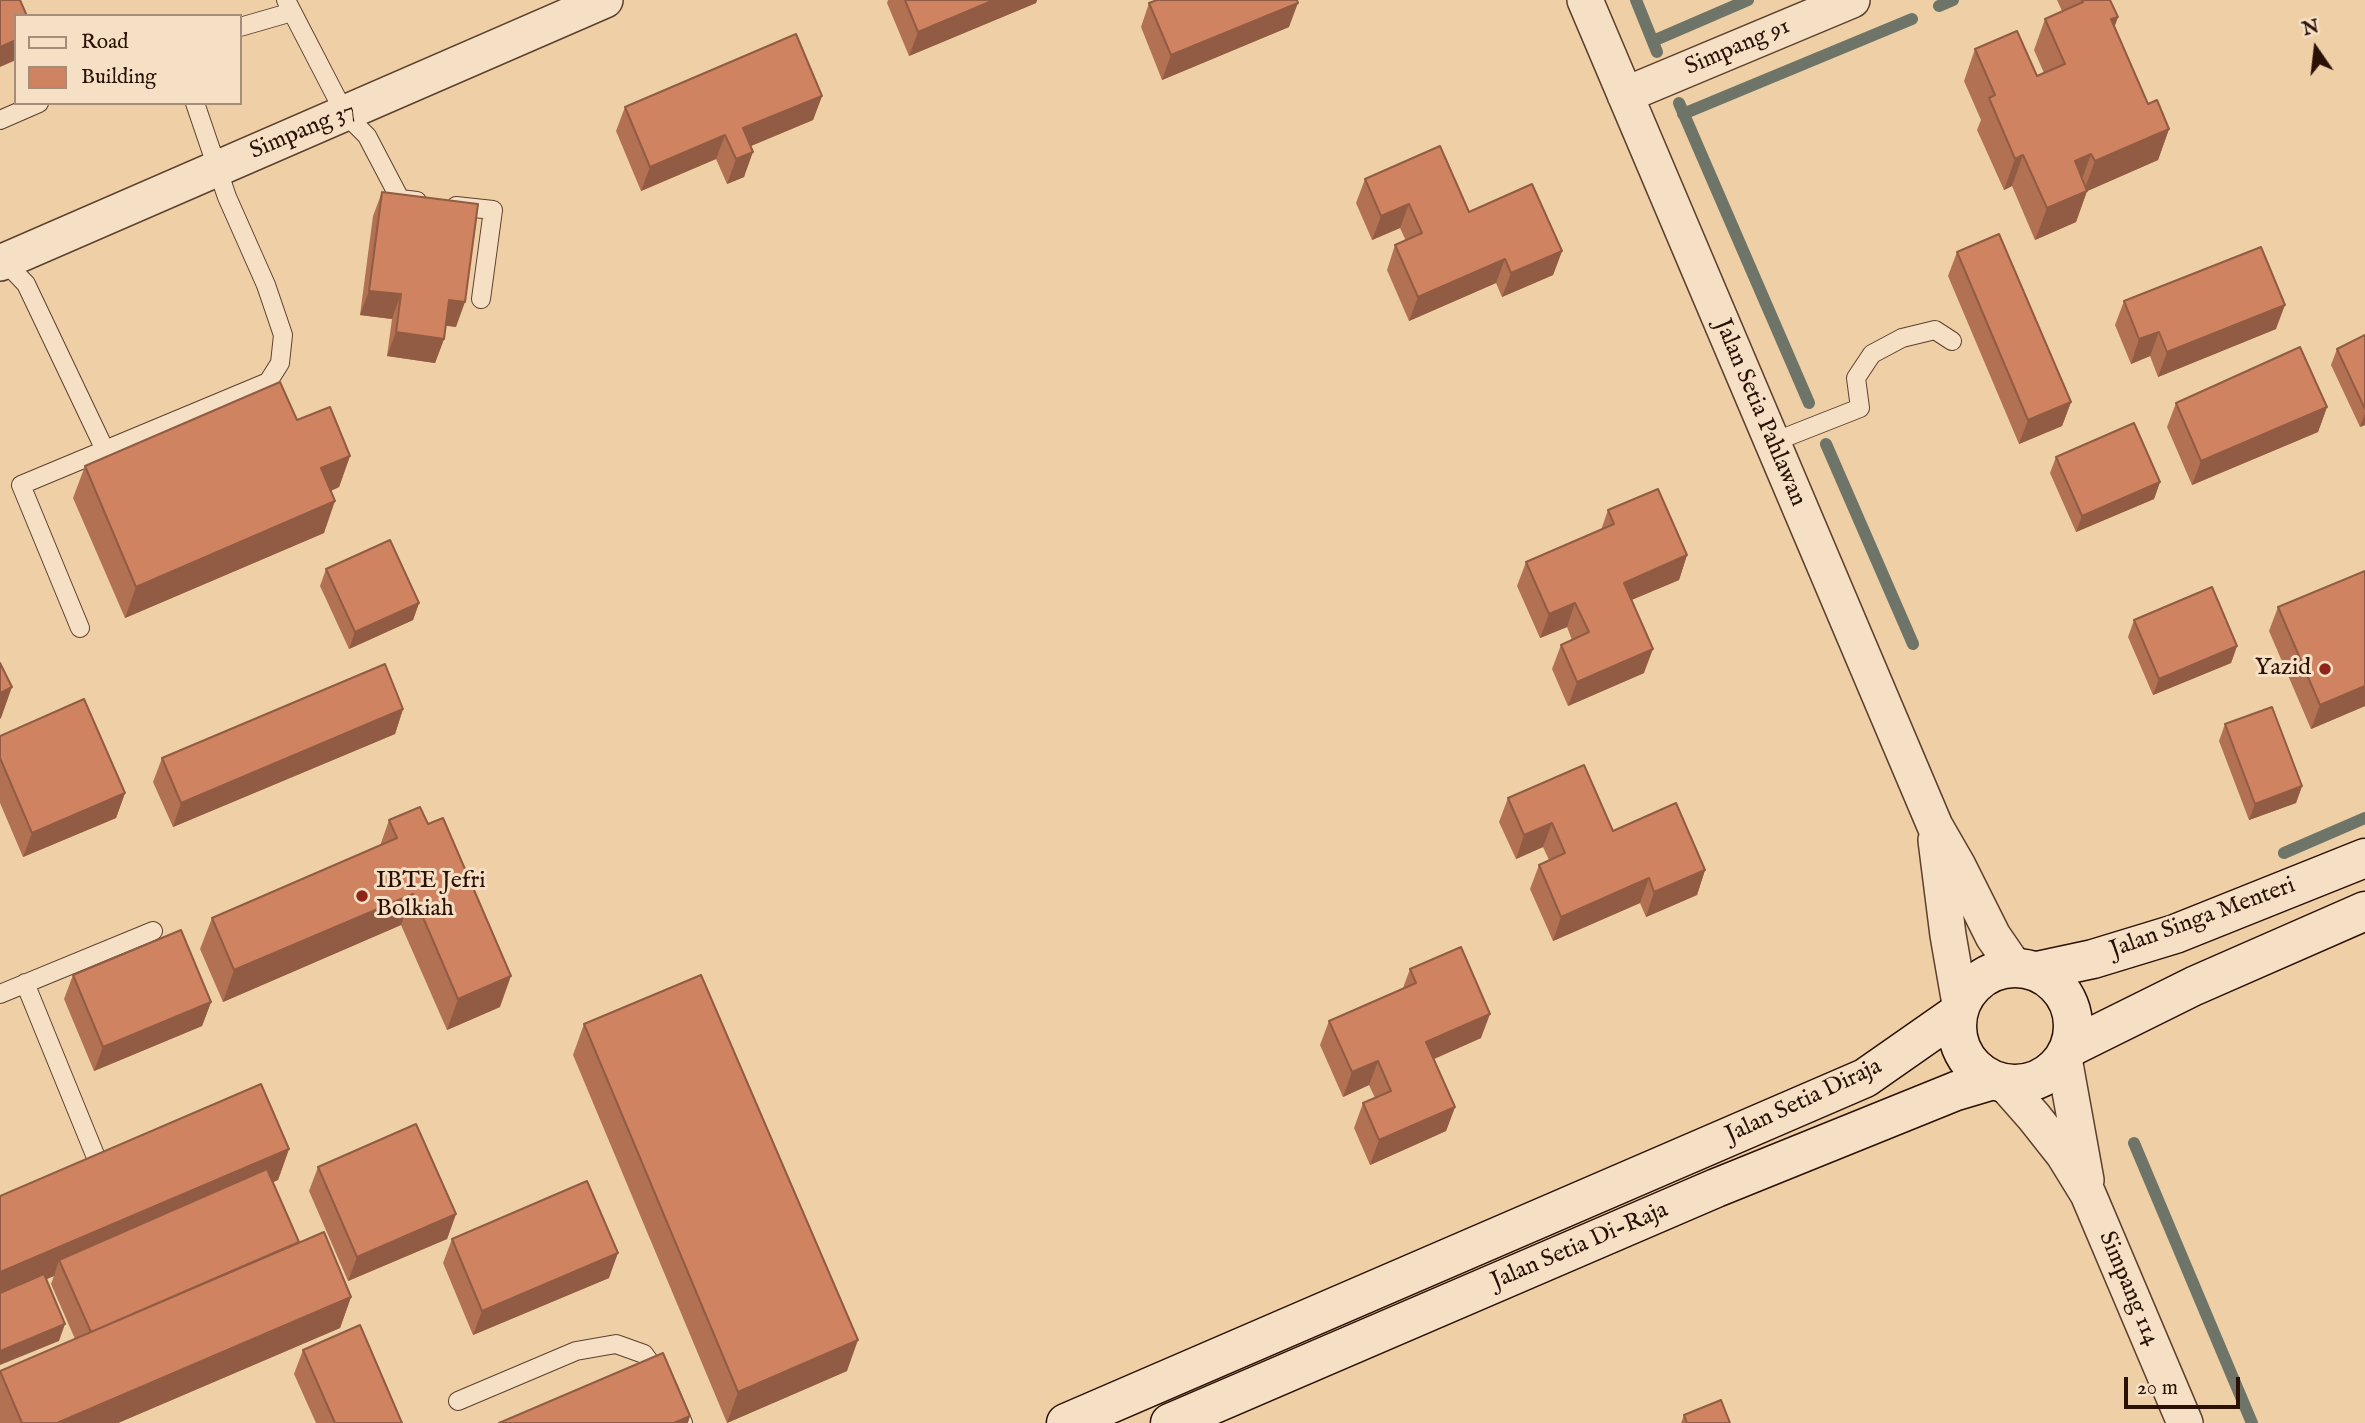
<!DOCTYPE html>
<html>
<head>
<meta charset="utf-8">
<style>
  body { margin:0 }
  #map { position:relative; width:2365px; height:1423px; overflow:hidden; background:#efd0a6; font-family:"IM FELL English",serif }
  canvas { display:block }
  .legend { position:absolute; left:14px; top:14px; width:228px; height:91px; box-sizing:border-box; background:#f5e0c5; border:2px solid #a48d79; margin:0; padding:9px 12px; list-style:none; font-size:21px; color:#2b1006 }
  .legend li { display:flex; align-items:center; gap:14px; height:35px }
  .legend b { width:35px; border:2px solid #a48d79 }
  .north { position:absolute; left:2281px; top:14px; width:70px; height:70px; -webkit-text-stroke:5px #f5e0c5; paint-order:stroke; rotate:346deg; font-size:19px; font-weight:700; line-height:28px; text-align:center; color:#2b1006 }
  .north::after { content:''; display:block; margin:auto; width:24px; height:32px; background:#2b1006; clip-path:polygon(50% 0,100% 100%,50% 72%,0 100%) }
  .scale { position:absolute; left:2124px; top:1377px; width:116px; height:32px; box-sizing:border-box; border:4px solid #2b1006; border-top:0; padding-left:9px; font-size:21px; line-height:24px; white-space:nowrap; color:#2b1006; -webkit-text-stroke:5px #f5e0c5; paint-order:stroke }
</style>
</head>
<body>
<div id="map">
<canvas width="2365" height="1423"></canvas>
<ul class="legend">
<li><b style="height:9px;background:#f5e0c5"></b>Road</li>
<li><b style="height:19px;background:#cf8360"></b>Building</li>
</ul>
<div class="north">N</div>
<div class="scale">20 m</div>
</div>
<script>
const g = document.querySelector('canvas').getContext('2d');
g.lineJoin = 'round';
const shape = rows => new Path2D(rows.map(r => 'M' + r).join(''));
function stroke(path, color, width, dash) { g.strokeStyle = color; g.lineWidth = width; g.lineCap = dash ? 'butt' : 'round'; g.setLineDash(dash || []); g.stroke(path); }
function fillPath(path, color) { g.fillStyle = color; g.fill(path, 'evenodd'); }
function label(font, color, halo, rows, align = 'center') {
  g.font = font + ' "IM FELL English",serif'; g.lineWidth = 6; g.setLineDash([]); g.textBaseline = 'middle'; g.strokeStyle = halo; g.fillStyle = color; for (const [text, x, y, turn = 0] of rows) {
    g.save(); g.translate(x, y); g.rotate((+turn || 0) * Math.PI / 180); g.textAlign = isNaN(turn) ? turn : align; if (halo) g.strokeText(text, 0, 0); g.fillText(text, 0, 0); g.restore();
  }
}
const stream = shape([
  [1636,0,1657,52],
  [1939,6,1953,0],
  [1653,41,1748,0],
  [1679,103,1809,403],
  [1683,114,1912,19],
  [1826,444,1913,644],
  [2284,853,2365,818],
  [2134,1143,2252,1423]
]);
const service = shape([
  [286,0,345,114,367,136,400,199,417,201],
  [240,27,292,12],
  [0,120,39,103],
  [456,206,493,210,481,299],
  [4,261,26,284,105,450],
  [1771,443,1860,408,1856,378,1872,354,1902,338,1935,330,1952,341],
  [80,628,21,485,268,382,280,363,283,335,266,285,227,197,195,103],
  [25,983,102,1172],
  [0,994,153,931],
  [458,1401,576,1351,616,1344,644,1354,667,1386,683,1423]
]);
const minor = shape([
  [1585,0,1935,826,1958,866,1993,936,2015,968],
  [1625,95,1852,0],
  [0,263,605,0],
  [1936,840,1948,935,1960,1004],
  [2064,1058,2086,1180],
  [2004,1083,2034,1117,2064,1155,2088,1194,2185,1423]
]);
const secondary = shape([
  '1957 1026a58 58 0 1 1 116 0a58 58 0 1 1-116 0Z',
  [2037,971,2093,959,2175,934,2365,858],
  [2069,1048,2194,986,2365,911],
  [1066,1423,1865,1078,1958,1013],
  [1170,1423,1716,1188,1956,1091,1993,1080]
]);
const wall = shape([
  [888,0,1037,0,1036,3,909,56,887,3],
  [2057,0,2110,0,2118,17,2114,27,2148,104,2169,129,2158,160,2087,191,2076,222,2035,240,2012,186,2004,190,1977,130,1981,120,1964,81,1975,49,2037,76,2044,73,2034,50,2045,19,2062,11],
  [1149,3,1289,27,1162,80,1141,27],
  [822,96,813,120,751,146,744,177,727,184,716,159,641,191,616,131,625,107],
  [1365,179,1469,212,1562,251,1553,275,1502,297,1496,283,1409,321,1387,270,1395,245,1406,241,1400,228,1372,240,1356,203],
  [382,192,456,327,446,325,444,339,435,363,387,356,392,319,360,315,373,216],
  [1957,252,2071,402,2062,426,2019,444,1948,276],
  [2124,301,2276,329,2158,377,2150,356,2131,364,2115,325],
  [2365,335,2365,425,2360,427,2331,365,2337,349],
  [2176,403,2327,407,2318,432,2192,485,2167,427],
  [297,420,350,456,339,487,331,491,324,533,125,618,73,498,85,466],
  [2056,457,2160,482,2154,499,2076,532,2050,473],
  [1608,510,1687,555,1679,580,1631,600,1644,673,1568,706,1552,669,1561,645,1572,640,1567,627,1540,638,1517,586,1526,562,1601,530],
  [326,569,419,603,413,620,349,649,320,586],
  [2278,607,2365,706,2311,729,2269,631],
  [2134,620,2237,646,2231,663,2153,695,2128,637],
  [403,709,395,734,173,827,153,782,162,758],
  [2225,724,2302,786,2296,803,2249,820,2219,741],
  [0,736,125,793,116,818,23,857,0,803],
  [1508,798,1613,831,1705,870,1697,895,1646,917,1640,903,1553,941,1530,889,1539,865,1549,860,1543,847,1516,859,1499,822],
  [389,820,500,1007,447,1030,401,925,223,1002,200,949,212,918,380,846],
  [1410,969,1481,1038,1434,1059,1455,1107,1446,1131,1370,1165,1354,1128,1363,1103,1375,1098,1369,1085,1343,1097,1320,1045,1329,1021,1403,988],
  [73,975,211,1002,202,1026,94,1071,64,999],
  [584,1024,847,1371,727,1423,573,1055],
  [289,1149,278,1180,273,1182,299,1242,351,1297,340,1328,118,1423,0,1423,0,1371,75,1339,51,1284,54,1276,46,1279,59,1341,0,1196],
  [318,1167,456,1214,447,1239,348,1281,309,1191],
  [452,1239,609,1278,473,1335,443,1263],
  [303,1350,402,1423,316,1423,294,1374],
  [1684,1415,1730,1423,1681,1423]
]);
const shadedWall = shape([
  [994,0,1037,0,1036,3,909,56,918,32],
  [1298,3,1289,27,1162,80,1171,55],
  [2118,17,2107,48,2111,19],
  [16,40,16,60,0,67,0,47],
  [822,96,813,120,734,153,743,128],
  [2169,129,2158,160,2083,193,2095,161],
  [725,135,716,159,641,191,650,167],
  [753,152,744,177,727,184,736,159],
  [2091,154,2080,185,2075,161],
  [2023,155,2012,186,2004,190,2015,159],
  [2087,191,2076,222,2035,240,2047,208],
  [1409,204,1400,228,1372,240,1381,216],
  [1562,251,1553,275,1502,297,1511,273],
  [1505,259,1496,283,1409,321,1418,297],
  [369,291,401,294,392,319,360,315],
  [449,300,465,302,456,327,440,325],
  [2285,305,2276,329,2158,377,2167,352],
  [396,332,444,339,435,363,387,356],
  [2159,332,2150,356,2131,364,2139,339],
  [2071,402,2062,426,2019,444,2028,420],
  [2327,407,2318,432,2192,485,2201,461],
  [2365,413,2365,425,2360,427],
  [350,456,339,487,310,500,321,468],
  [2160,482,2154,499,2076,532,2082,516],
  [335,501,324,533,125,618,136,587],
  [1687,555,1679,580,1615,607,1624,583],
  [419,603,413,620,349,649,355,632],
  [1575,603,1567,627,1540,638,1549,614],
  [2237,646,2231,663,2153,695,2159,679],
  [1653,649,1644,673,1568,706,1577,682],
  [2365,686,2365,706,2311,729,2320,705],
  [12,687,1,718,0,719,0,693],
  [403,709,395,734,173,827,181,803],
  [2302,786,2296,803,2249,820,2255,804],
  [125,793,116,818,23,857,32,833],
  [1552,823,1543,847,1516,859,1524,835],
  [1705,870,1697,895,1646,917,1654,892],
  [1649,878,1640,903,1553,941,1561,917],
  [413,894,401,925,223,1002,234,970],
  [511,976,500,1007,447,1030,458,999],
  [211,1002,202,1026,94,1071,103,1047],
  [1490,1014,1481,1038,1418,1066,1426,1042],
  [1378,1061,1369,1085,1343,1097,1352,1072],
  [1455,1107,1446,1131,1370,1165,1379,1140],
  [289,1149,278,1180,64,1271,59,1260,54,1276,0,1299,0,1272],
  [456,1214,447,1239,348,1281,357,1257],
  [618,1253,609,1278,473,1335,482,1311],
  [351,1297,340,1328,118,1423,57,1423],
  [65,1324,59,1341,0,1365,0,1351],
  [858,1340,847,1371,727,1423,738,1392],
  [690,1416,688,1423,674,1423]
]);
const building = shape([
  [0,0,20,0,27,16,16,16,16,40,0,47,0,0],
  [905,0,994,0,918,32,905,0],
  [1157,0,1297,0,1298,3,1171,55,1149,3,1157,0],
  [2082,0,2110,0,2118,17,2111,19,2148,104,2157,100,2169,129,2095,161,2091,154,2075,161,2087,191,2047,208,2023,155,2015,159,1989,98,1995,95,1975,49,2017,31,2037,76,2065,64,2045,19,2083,2,2082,0],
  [796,34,822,96,743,128,753,152,736,159,725,135,650,167,625,107,796,34],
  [1440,146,1469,212,1532,184,1562,251,1511,273,1505,259,1418,297,1395,245,1422,233,1409,204,1381,216,1365,179,1440,146],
  [382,192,478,204,465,302,449,300,444,339,396,332,401,294,369,291,382,192],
  [1999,234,2071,402,2028,420,1957,252,1999,234],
  [2261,247,2285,305,2167,352,2159,332,2139,339,2124,301,2261,247],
  [2365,335,2365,409,2337,349,2365,335],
  [2300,347,2327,407,2201,461,2176,403,2300,347],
  [280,382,297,420,330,407,350,456,321,468,335,501,136,587,85,466,280,382],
  [2134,423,2160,482,2082,516,2056,457,2134,423],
  [1658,489,1687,555,1624,583,1653,649,1577,682,1561,645,1589,632,1575,603,1549,614,1526,562,1614,524,1608,510,1658,489],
  [390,540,419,603,355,632,326,569,390,540],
  [2365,571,2365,686,2320,705,2278,607,2365,571],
  [2212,587,2237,646,2159,679,2134,620,2212,587],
  [0,663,12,687,0,693,0,663],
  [385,664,403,709,181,803,162,758,385,664],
  [84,699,125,793,32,833,0,758,0,736,84,699],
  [2272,707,2302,786,2255,804,2225,724,2272,707],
  [1584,765,1613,831,1676,803,1705,870,1654,892,1649,878,1561,917,1539,865,1565,853,1552,823,1524,835,1508,798,1584,765],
  [420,807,428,824,443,818,511,976,458,999,413,894,234,970,212,918,397,838,389,820,420,807],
  [181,930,211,1002,103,1047,73,975,181,930],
  [1461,947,1490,1014,1426,1042,1455,1107,1379,1140,1363,1103,1391,1091,1378,1061,1352,1072,1329,1021,1416,983,1410,969,1461,947],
  [701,975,858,1340,738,1392,584,1024,701,975],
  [261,1084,289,1149,0,1272,0,1196,261,1084],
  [416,1124,456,1214,357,1257,318,1167,416,1124],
  [267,1169,299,1242,91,1332,59,1260,267,1169],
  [587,1181,618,1253,482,1311,452,1239,587,1181],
  [324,1232,351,1297,57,1423,22,1423,0,1371,324,1232],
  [44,1274,65,1324,0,1351,0,1293,44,1274],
  [360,1325,402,1423,335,1423,303,1350,360,1325],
  [663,1353,690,1416,674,1423,499,1423,663,1353],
  [1721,1400,1730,1423,1687,1423,1684,1415,1721,1400]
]);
const markers = [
  [2325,669,7,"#8f2418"],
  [362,896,7,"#8f2418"]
];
const streetNames = [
  ["Simpang 91",1738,48,-23],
  ["Simpang 37",303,132,-23],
  ["Jalan Setia Pahlawan",1759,413,67],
  ["Jalan Singa Menteri",2203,919,-20],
  ["Jalan Setia Diraja",1804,1102,-25],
  ["Jalan Setia Di-Raja",1580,1247,-23],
  ["Simpang 114",2128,1289,67]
];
const poiNames = [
  ["Yazid",2311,669],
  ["IBTE Jefri",376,882,"left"],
  ["Bolkiah",376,910,"left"]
];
stroke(stream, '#6e7467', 12);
stroke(service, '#5c402e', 20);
stroke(minor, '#5c402e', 38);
stroke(secondary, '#2b1006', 41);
stroke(service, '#f5e0c5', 18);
stroke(minor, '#f5e0c5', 35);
stroke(secondary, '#f5e0c5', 38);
fillPath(wall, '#b27153');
fillPath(shadedWall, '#915c43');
fillPath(building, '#cf8360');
stroke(building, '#915c43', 2);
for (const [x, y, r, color] of markers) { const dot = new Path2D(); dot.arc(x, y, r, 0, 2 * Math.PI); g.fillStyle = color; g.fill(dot); stroke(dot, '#f5e0c5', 2.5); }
label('24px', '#2b1006', '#f5e0c5', streetNames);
label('24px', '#2b1006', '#f5e0c5', poiNames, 'right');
</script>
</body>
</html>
